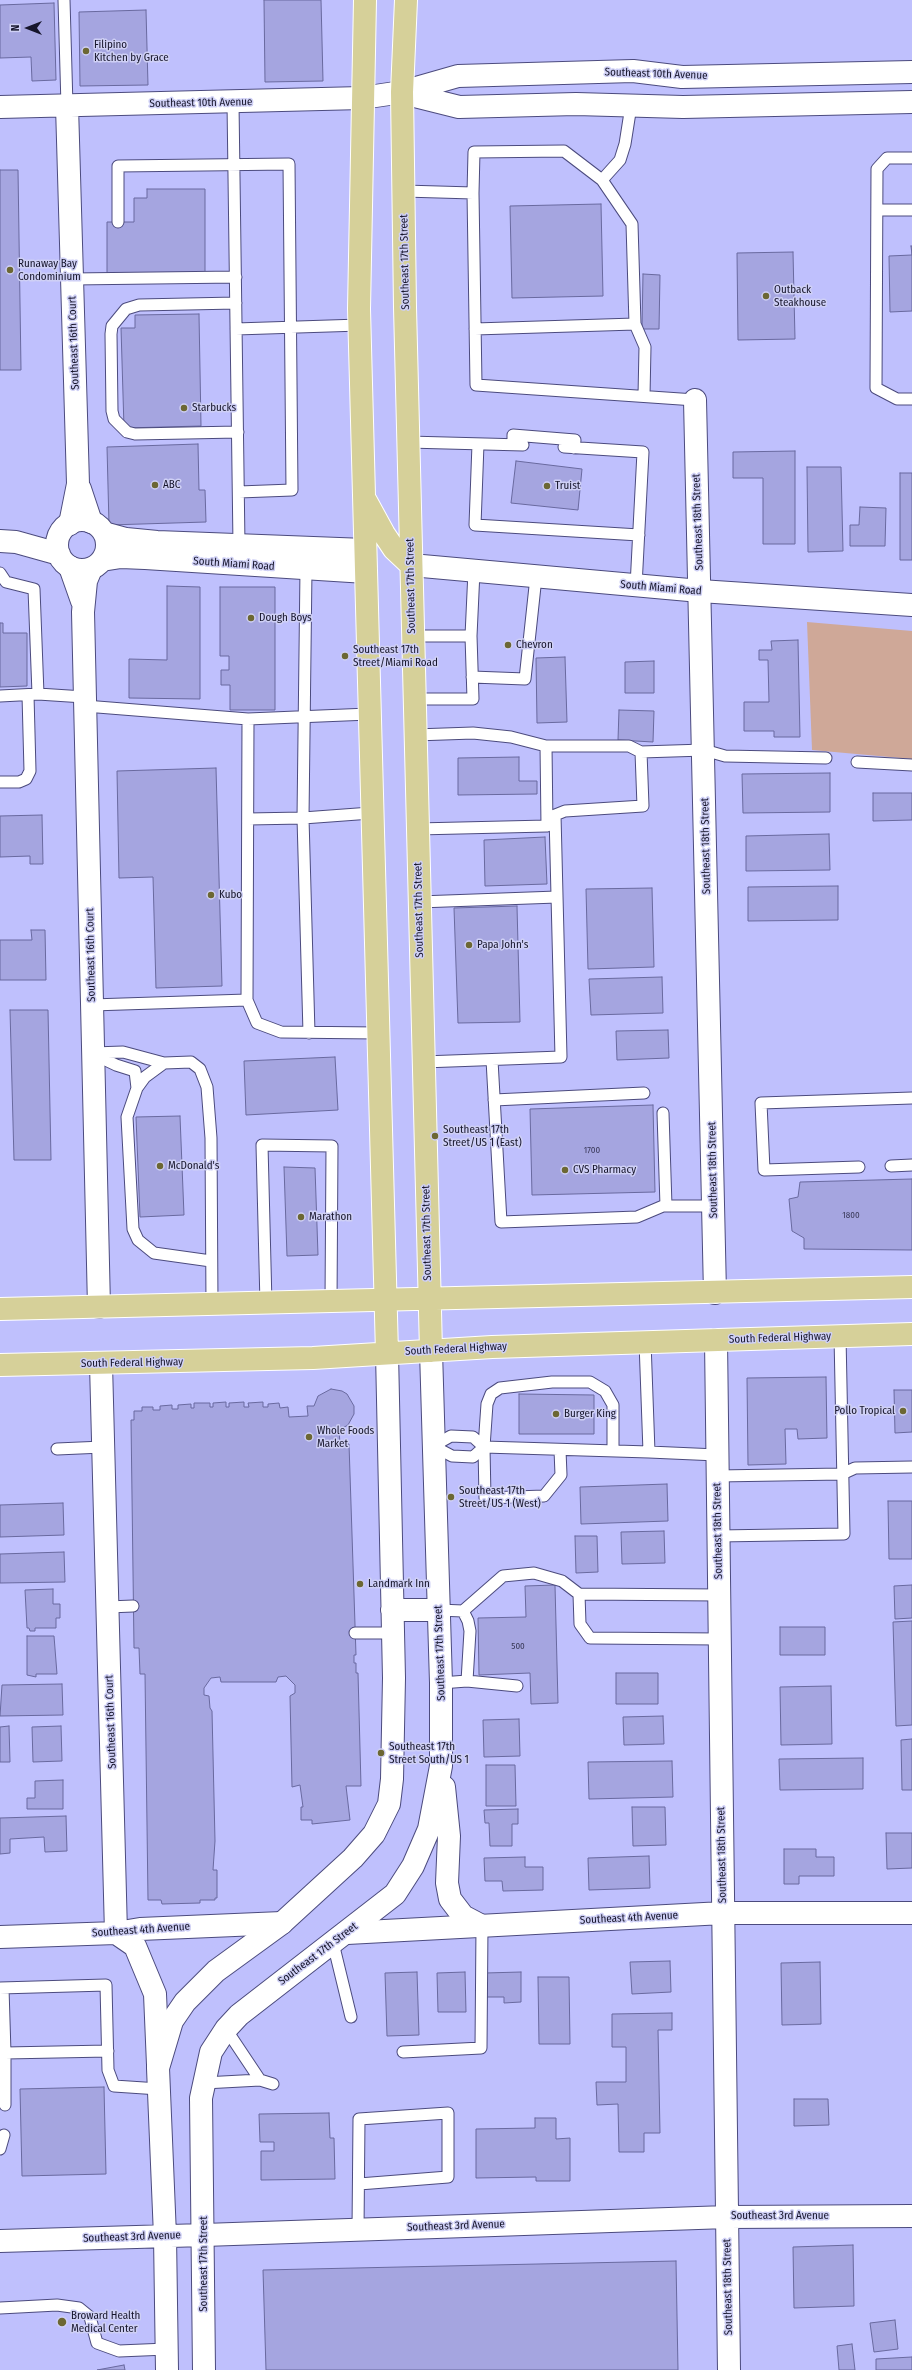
<!DOCTYPE html>
<html>
<head>
<meta charset="utf-8">
<style>
  body { margin:0 }
  #map { position:relative; width:912px; height:2370px; overflow:hidden; background:#bfc0fd; font-family:"Fira Sans Condensed",sans-serif }
  canvas { display:block }
  .north { position:absolute; left:8px; top:8px; width:40px; height:40px; -webkit-text-stroke:3px #cfd0f5; paint-order:stroke; rotate:270deg; font-size:11px; font-weight:700; line-height:16px; text-align:center; color:#16152b }
  .north::after { content:''; display:block; margin:auto; width:14px; height:18px; background:#16152b; clip-path:polygon(50% 0,100% 100%,50% 72%,0 100%) }
</style>
</head>
<body>
<div id="map">
<canvas width="912" height="2370"></canvas>
<div class="north">N</div>
</div>
<script>
const g = document.querySelector('canvas').getContext('2d');
g.lineJoin = 'round';
function fillPath(path, color) { g.fillStyle = color; g.fill(path, 'evenodd'); }
const shape = rows => new Path2D(rows.map(r => 'M' + r).join(''));
function stroke(path, color, width, dash) { g.strokeStyle = color; g.lineWidth = width; g.lineCap = dash ? 'butt' : 'round'; g.setLineDash(dash || []); g.stroke(path); }
function label(font, color, halo, rows, align = 'center') {
  g.font = font + ' "Fira Sans Condensed",sans-serif'; g.lineWidth = 3; g.setLineDash([]); g.textBaseline = 'middle'; g.strokeStyle = halo; g.fillStyle = color; for (const [text, x, y, turn = 0] of rows) {
    g.save(); g.translate(x, y); g.rotate((+turn || 0) * Math.PI / 180); g.textAlign = isNaN(turn) ? turn : align; if (halo) g.strokeText(text, 0, 0); g.fillText(text, 0, 0); g.restore();
  }
}
const green = shape([
  [807,622,912,631,912,759,812,750]
]);
const building = shape([
  [264,0,321,0,323,81,265,82,264,0],
  [54,3,56,80,32,81,31,57,0,58,0,5,54,3],
  [146,10,148,85,80,86,79,12,146,10],
  [0,170,18,170,21,370,0,370,0,170],
  [147,189,205,189,205,273,107,274,107,222,134,222,134,198,147,198,147,189],
  [601,204,603,296,512,298,510,206,601,204],
  [911,246,912,246,912,311,890,312,889,256,912,255,911,246],
  [793,252,795,339,738,340,737,253,793,252],
  [643,274,660,275,659,329,642,329,643,274],
  [199,314,201,426,124,428,121,328,135,328,135,315,199,314],
  [198,444,199,490,205,490,206,522,109,525,107,447,198,444],
  [795,451,795,544,763,544,763,478,733,478,733,452,795,451],
  [516,461,582,469,578,510,511,503,516,461],
  [807,467,841,467,843,551,808,552,807,467],
  [900,473,912,473,912,560,900,560,900,473],
  [860,507,886,508,885,546,850,546,850,525,859,525,860,507],
  [167,586,200,587,200,699,129,698,129,659,167,660,167,586],
  [220,587,275,587,275,710,230,710,230,685,221,685,221,670,229,670,229,656,220,656,220,587],
  [0,623,3,623,3,633,27,633,27,686,0,687,0,623],
  [798,640,800,737,774,737,774,731,744,731,744,702,769,702,768,660,759,660,759,650,772,650,771,641,798,640],
  [565,657,567,722,537,723,536,658,565,657],
  [654,661,654,693,625,693,625,662,654,661],
  [619,710,654,711,653,742,618,740,619,710],
  [519,757,519,781,537,781,537,794,458,795,458,758,519,757],
  [216,768,222,986,156,988,153,877,119,878,117,771,216,768],
  [830,773,830,812,743,813,742,774,830,773],
  [873,793,912,793,912,820,873,821,873,793],
  [42,815,43,864,30,864,30,856,0,857,0,816,42,815],
  [829,834,830,870,746,871,746,836,829,834],
  [545,837,547,884,485,886,484,840,545,837],
  [838,886,838,920,748,921,748,887,838,886],
  [652,888,654,967,588,969,586,889,652,888],
  [517,906,520,1022,458,1023,454,908,517,906],
  [31,930,45,930,46,980,0,980,0,940,32,940,31,930],
  [662,977,663,1013,591,1015,589,979,662,977],
  [10,1010,48,1010,51,1160,14,1160,10,1010],
  [668,1030,669,1058,617,1060,616,1031,668,1030],
  [335,1057,338,1110,246,1115,244,1061,335,1057],
  [653,1105,655,1192,532,1195,530,1109,653,1105],
  [180,1116,184,1215,140,1217,136,1117,180,1116],
  [284,1167,315,1168,318,1255,287,1256,284,1167],
  [912,1179,912,1250,804,1249,804,1238,792,1231,789,1199,798,1197,800,1182,912,1179],
  [826,1377,827,1438,798,1439,797,1429,785,1429,786,1464,748,1465,747,1378,826,1377],
  [331,1389,342,1391,347,1394,354,1406,354,1414,348,1425,339,1430,340,1444,349,1444,356,1655,354,1655,354,1663,356,1663,356,1673,358,1673,361,1786,346,1786,350,1820,312,1824,312,1820,301,1820,301,1807,303,1807,300,1785,292,1787,290,1696,295,1693,295,1685,286,1676,278,1677,276,1682,221,1682,220,1677,211,1678,204,1688,204,1695,209,1696,210,1708,212,1711,215,1841,213,1870,217,1870,217,1898,215,1898,215,1900,200,1900,200,1903,162,1904,161,1900,148,1900,145,1674,140,1674,139,1648,134,1648,131,1420,134,1420,134,1411,142,1411,142,1407,153,1407,153,1410,160,1410,160,1406,172,1405,172,1409,178,1409,178,1405,191,1404,191,1408,194,1408,194,1403,210,1403,210,1407,213,1407,213,1403,226,1402,226,1407,229,1407,229,1403,244,1402,244,1407,249,1407,248,1403,263,1402,263,1407,268,1407,268,1404,279,1403,280,1408,288,1407,289,1417,308,1416,307,1406,314,1406,318,1396,331,1389],
  [894,1390,912,1390,912,1432,895,1433,894,1390],
  [519,1394,594,1395,594,1434,519,1434,519,1394],
  [667,1484,668,1521,581,1524,580,1487,667,1484],
  [888,1501,912,1501,912,1559,889,1559,888,1501],
  [63,1503,64,1535,0,1537,0,1505,63,1503],
  [664,1531,665,1563,622,1564,621,1532,664,1531],
  [575,1536,597,1536,598,1572,576,1573,575,1536],
  [64,1552,65,1582,0,1583,0,1554,64,1552],
  [555,1585,558,1703,531,1704,530,1673,479,1675,478,1618,526,1617,525,1586,555,1585],
  [912,1585,912,1618,895,1619,894,1586,912,1585],
  [53,1589,53,1604,60,1604,60,1618,56,1618,56,1628,35,1628,35,1631,30,1631,29,1628,27,1628,25,1590,53,1589],
  [912,1621,912,1725,896,1726,893,1622,912,1621],
  [780,1627,825,1627,825,1655,780,1655,780,1627],
  [27,1636,54,1636,57,1674,36,1674,36,1677,27,1675,27,1636],
  [616,1673,658,1673,658,1704,616,1704,616,1673],
  [62,1684,63,1715,0,1716,2,1685,62,1684],
  [831,1686,832,1744,781,1745,780,1687,831,1686],
  [663,1716,664,1744,624,1745,623,1717,663,1716],
  [519,1719,520,1756,484,1757,483,1720,519,1719],
  [9,1726,10,1762,0,1762,0,1727,9,1726],
  [61,1726,62,1761,33,1762,32,1727,61,1726],
  [912,1739,912,1790,902,1790,901,1740,912,1739],
  [863,1758,863,1789,780,1790,779,1759,863,1758],
  [672,1761,673,1797,589,1799,588,1762,672,1761],
  [486,1765,515,1765,516,1806,486,1806,486,1765],
  [63,1780,63,1809,27,1809,27,1798,35,1798,35,1781,63,1780],
  [632,1807,665,1807,666,1845,633,1846,632,1807],
  [518,1809,518,1824,512,1824,512,1846,490,1846,489,1823,485,1823,484,1810,518,1809],
  [66,1816,67,1851,45,1852,44,1837,10,1839,10,1853,0,1854,0,1818,66,1816],
  [886,1833,912,1833,912,1868,887,1869,886,1833],
  [784,1849,816,1849,816,1857,834,1857,834,1876,799,1876,799,1884,784,1884,784,1849],
  [649,1856,650,1888,589,1890,588,1858,649,1856],
  [525,1857,525,1867,543,1867,543,1890,503,1891,502,1881,485,1881,484,1858,525,1857],
  [670,1961,671,1992,632,1994,630,1962,670,1961],
  [820,1962,821,2024,782,2025,781,1963,820,1962],
  [417,1972,419,2035,387,2036,385,1973,417,1972],
  [465,1972,466,2012,438,2012,437,1973,465,1972],
  [521,1972,521,2002,504,2003,504,1997,486,1997,485,1973,521,1972],
  [538,1977,569,1977,570,2044,539,2044,538,1977],
  [672,2013,672,2030,658,2030,660,2133,644,2133,644,2152,619,2152,618,2104,597,2105,596,2082,626,2082,626,2047,612,2047,612,2014,672,2013],
  [104,2087,106,2174,22,2176,20,2089,104,2087],
  [794,2099,828,2099,829,2125,794,2126,794,2099],
  [329,2113,330,2138,334,2138,335,2179,261,2180,261,2151,274,2151,274,2142,260,2142,259,2114,329,2113],
  [535,2118,556,2118,556,2139,570,2138,570,2181,536,2181,536,2177,476,2178,476,2129,535,2128,535,2118],
  [853,2245,854,2306,794,2308,793,2247,853,2245],
  [676,2261,678,2370,266,2370,263,2270,676,2261],
  [895,2320,898,2349,874,2352,870,2323,895,2320],
  [852,2344,855,2370,839,2370,837,2346,852,2344],
  [912,2357,912,2370,876,2370,876,2359,912,2357],
  [124,2365,125,2370,97,2370,124,2365]
]);
const service = shape([
  [64,0,67,106],
  [233,103,239,545],
  [912,158,887,158,877,169,876,388,897,399,912,399],
  [404,191,473,193,476,385,695,400],
  [473,193,474,152,564,151,602,180,620,160,625,144,631,106],
  [877,210,912,210],
  [118,222,118,166,289,164,292,490,239,492],
  [72,279,236,277],
  [236,303,139,305,126,309,112,326,111,334,112,411,114,419,127,432,135,434,238,432],
  [635,324,645,347,644,396],
  [236,329,360,325],
  [475,329,635,324,632,224,602,180],
  [408,442,523,445],
  [478,444,475,525,639,535],
  [513,444,513,435,575,440,574,448],
  [564,447,643,452,636,586],
  [0,573,6,582,34,589,38,694],
  [413,636,471,636,473,699,414,699],
  [471,636,474,571],
  [472,677,525,679,536,577],
  [0,696,38,694,84,697],
  [85,706,248,719,369,714],
  [415,735,473,733,511,737,546,746],
  [857,762,912,765],
  [0,782,19,782,26,779,30,771,28,695],
  [248,819,303,818,306,569],
  [547,826,555,815,565,811,643,806,641,752,704,750,725,756,826,758],
  [547,826,546,746,629,746,641,752],
  [417,829,547,826],
  [419,902,557,897],
  [247,1000,257,1023,281,1032,378,1033],
  [92,1005,247,1000,248,719],
  [309,1033,303,818,371,813],
  [93,1053,123,1052,164,1063],
  [93,1054,116,1065,135,1071,137,1088],
  [492,1060,501,1222,637,1217,663,1206,713,1206],
  [423,1062,561,1057,555,815],
  [494,1100,644,1093],
  [663,1113,666,1206],
  [891,1166,912,1165],
  [859,1167,764,1170,761,1103,912,1098],
  [211,1261,154,1253,138,1240,133,1229,127,1117,137,1088,145,1077,164,1063,191,1062,200,1069,207,1087,211,1138,212,1305],
  [266,1304,262,1145,332,1146,331,1303],
  [645,1342,649,1452,717,1455],
  [433,1446,452,1456,473,1457,484,1447,649,1452],
  [433,1446,451,1436,473,1437,484,1447],
  [57,1449,103,1447],
  [560,1450,561,1475,544,1496,485,1498,484,1447,487,1404,491,1394,500,1388,552,1382,590,1382,605,1391,613,1405,613,1451],
  [717,1476,842,1474,855,1468,912,1467],
  [718,1536,844,1534,840,1336],
  [579,1594,580,1624,590,1638,719,1639],
  [108,1607,133,1606],
  [438,1610,463,1611,503,1576,534,1573,562,1581,579,1594,719,1595],
  [355,1633,393,1633],
  [467,1681,517,1686],
  [441,1683,467,1681,470,1631,468,1621,463,1611],
  [333,1943,351,2017],
  [0,1988,106,1985,108,2070,114,2086,159,2089],
  [3,1988,5,2053,108,2051],
  [226,2029,260,2080],
  [403,2052,481,2048,482,1926],
  [204,2083,260,2080,273,2084],
  [5,2105,5,2053],
  [0,2149,4,2135],
  [358,2230,359,2119,448,2113,448,2177,359,2184],
  [0,2308,57,2305,79,2308,90,2317,97,2343,119,2351,167,2349]
]);
const minor = shape([
  [403,93,459,107,576,104,683,107,912,102],
  [67,106,78,484,70,524],
  [0,107,362,98,402,92,458,76,633,71,682,77,912,72],
  [695,400,715,1293],
  [80,489,91,522],
  [70,567,82,601],
  [91,569,86,581,83,612,99,1307],
  [716,1340,729,2370],
  [101,1364,116,1933],
  [116,1933,135,1946,155,1994,158,2065],
  [347,1933,723,1913,912,1913],
  [0,1937,116,1933,140,1929,282,1923],
  [204,2235,727,2217,912,2216]
]);
const tertiary = shape([
  '57 545a25 25 0 1 1 50 0a25 25 0 1 1-50 0Z',
  [104,533,126,539,157,542,365,550],
  [0,541,16,542,59,554],
  [102,560,121,557,145,558,366,572],
  [411,565,700,591,912,605]
]);
const secondary = shape([
  [392,1610,438,1610],
  [444,1787,449,1836,447,1883,450,1899,463,1916,482,1926],
  [0,2241,204,2235],
  [167,2370,165,2236,158,2068,172,2021,185,2002,216,1971,282,1923,353,1858,374,1834,389,1804,392,1779,394,1678,387,1353],
  [204,2370,201,2098,211,2052,226,2029,239,2015,395,1894,413,1866,429,1829,441,1766,441,1683,431,1351]
]);
const primary = shape([
  [365,0,359,309,387,1353],
  [406,0,402,92,405,307,431,1351],
  [366,501,384,534,394,549,411,565],
  [0,1309,912,1287],
  [0,1365,313,1358,492,1347,912,1334]
]);
const markers = [
  [86,51,4,"#6c6733"],
  [10,270,4,"#6c6733"],
  [766,296,4,"#6c6733"],
  [184,408,4,"#6c6733"],
  [155,485,4,"#6c6733"],
  [547,486,4,"#6c6733"],
  [251,618,4,"#6c6733"],
  [508,645,4,"#6c6733"],
  [345,656,4,"#6c6733"],
  [211,895,4,"#6c6733"],
  [469,945,4,"#6c6733"],
  [435,1136,4,"#6c6733"],
  [160,1166,4,"#6c6733"],
  [565,1170,4,"#6c6733"],
  [301,1217,4,"#6c6733"],
  [903,1411,4,"#6c6733"],
  [556,1414,4,"#6c6733"],
  [309,1437,4,"#6c6733"],
  [451,1497,4,"#6c6733"],
  [360,1584,4,"#6c6733"],
  [381,1753,4,"#6c6733"],
  [62,2322,5,"#6c6733"]
];
const numberNames = [
  ["1700",592,1150],
  ["1800",851,1215],
  ["500",518,1646]
];
const poiNames = [
  ["Filipino",94,45],
  ["Kitchen by Grace",94,58],
  ["Runaway Bay",18,264],
  ["Condominium",18,277],
  ["Outback",774,290],
  ["Steakhouse",774,303],
  ["Starbucks",192,408],
  ["ABC",163,485],
  ["Truist",555,486],
  ["Dough Boys",259,618],
  ["Chevron",516,645],
  ["Southeast 17th",353,650],
  ["Street/Miami Road",353,663],
  ["Kubo",219,895],
  ["Papa John's",477,945],
  ["Southeast 17th",443,1130],
  ["Street/US 1 (East)",443,1143],
  ["McDonald's",168,1166],
  ["CVS Pharmacy",573,1170],
  ["Marathon",309,1217],
  ["Pollo Tropical",895,1411,"right"],
  ["Burger King",564,1414],
  ["Whole Foods",317,1431],
  ["Market",317,1444],
  ["Southeast 17th",459,1491],
  ["Street/US 1 (West)",459,1504],
  ["Landmark Inn",368,1584],
  ["Southeast 17th",389,1747],
  ["Street South/US 1",389,1760],
  ["Broward Health",71,2316],
  ["Medical Center",71,2329]
];
const streetNames = [
  ["Southeast 10th Avenue",656,74,2],
  ["Southeast 10th Avenue",201,103,-1],
  ["Southeast 17th Street",405,262,-91],
  ["Southeast 16th Court",74,343,-92],
  ["Southeast 18th Street",698,522,-92],
  ["South Miami Road",234,564,4],
  ["Southeast 17th Street",411,586,-91],
  ["South Miami Road",661,588,5],
  ["Southeast 18th Street",706,846,-91],
  ["Southeast 17th Street",419,910,-91],
  ["Southeast 16th Court",91,955,-91],
  ["Southeast 18th Street",713,1170,-91],
  ["Southeast 17th Street",427,1233,-91],
  ["South Federal Highway",780,1338,-2],
  ["South Federal Highway",456,1349,-3],
  ["South Federal Highway",132,1363,-1],
  ["Southeast 18th Street",718,1531,-91],
  ["Southeast 17th Street",440,1653,-92],
  ["Southeast 16th Court",111,1722,-92],
  ["Southeast 18th Street",722,1855,-91],
  ["Southeast 4th Avenue",629,1918,-3],
  ["Southeast 4th Avenue",141,1930,-4],
  ["Southeast 17th Street",318,1954,-37],
  ["Southeast 3rd Avenue",780,2216],
  ["Southeast 3rd Avenue",456,2226,-2],
  ["Southeast 3rd Avenue",132,2237,-2],
  ["Southeast 17th Street",204,2264,-90],
  ["Southeast 18th Street",728,2287,-91]
];
fillPath(green, '#cfa898');
fillPath(building, '#a5a5e0');
stroke(building, '#69699f', 1);
stroke(service, '#4c4b7e', 13);
stroke(minor, '#4c4b7e', 24);
stroke(tertiary, '#4c4b7e', 24);
stroke(secondary, '#4c4b7e', 24);
stroke(primary, '#fff', 24);
stroke(service, '#fff', 11);
stroke(minor, '#fff', 22);
stroke(tertiary, '#fff', 22);
stroke(secondary, '#fff', 22);
stroke(primary, '#d6d099', 22);
for (const [x, y, r, color] of markers) { const dot = new Path2D(); dot.arc(x, y, r, 0, 2 * Math.PI); g.fillStyle = color; g.fill(dot); stroke(dot, '#cfd0f5', 1.5); }
label('9px', '#3a3958', null, numberNames);
label('11px', '#16152b', '#cfd0f5', poiNames, 'left');
label('11px', '#16152b', '#cfd0f5', streetNames);
</script>
</body>
</html>
